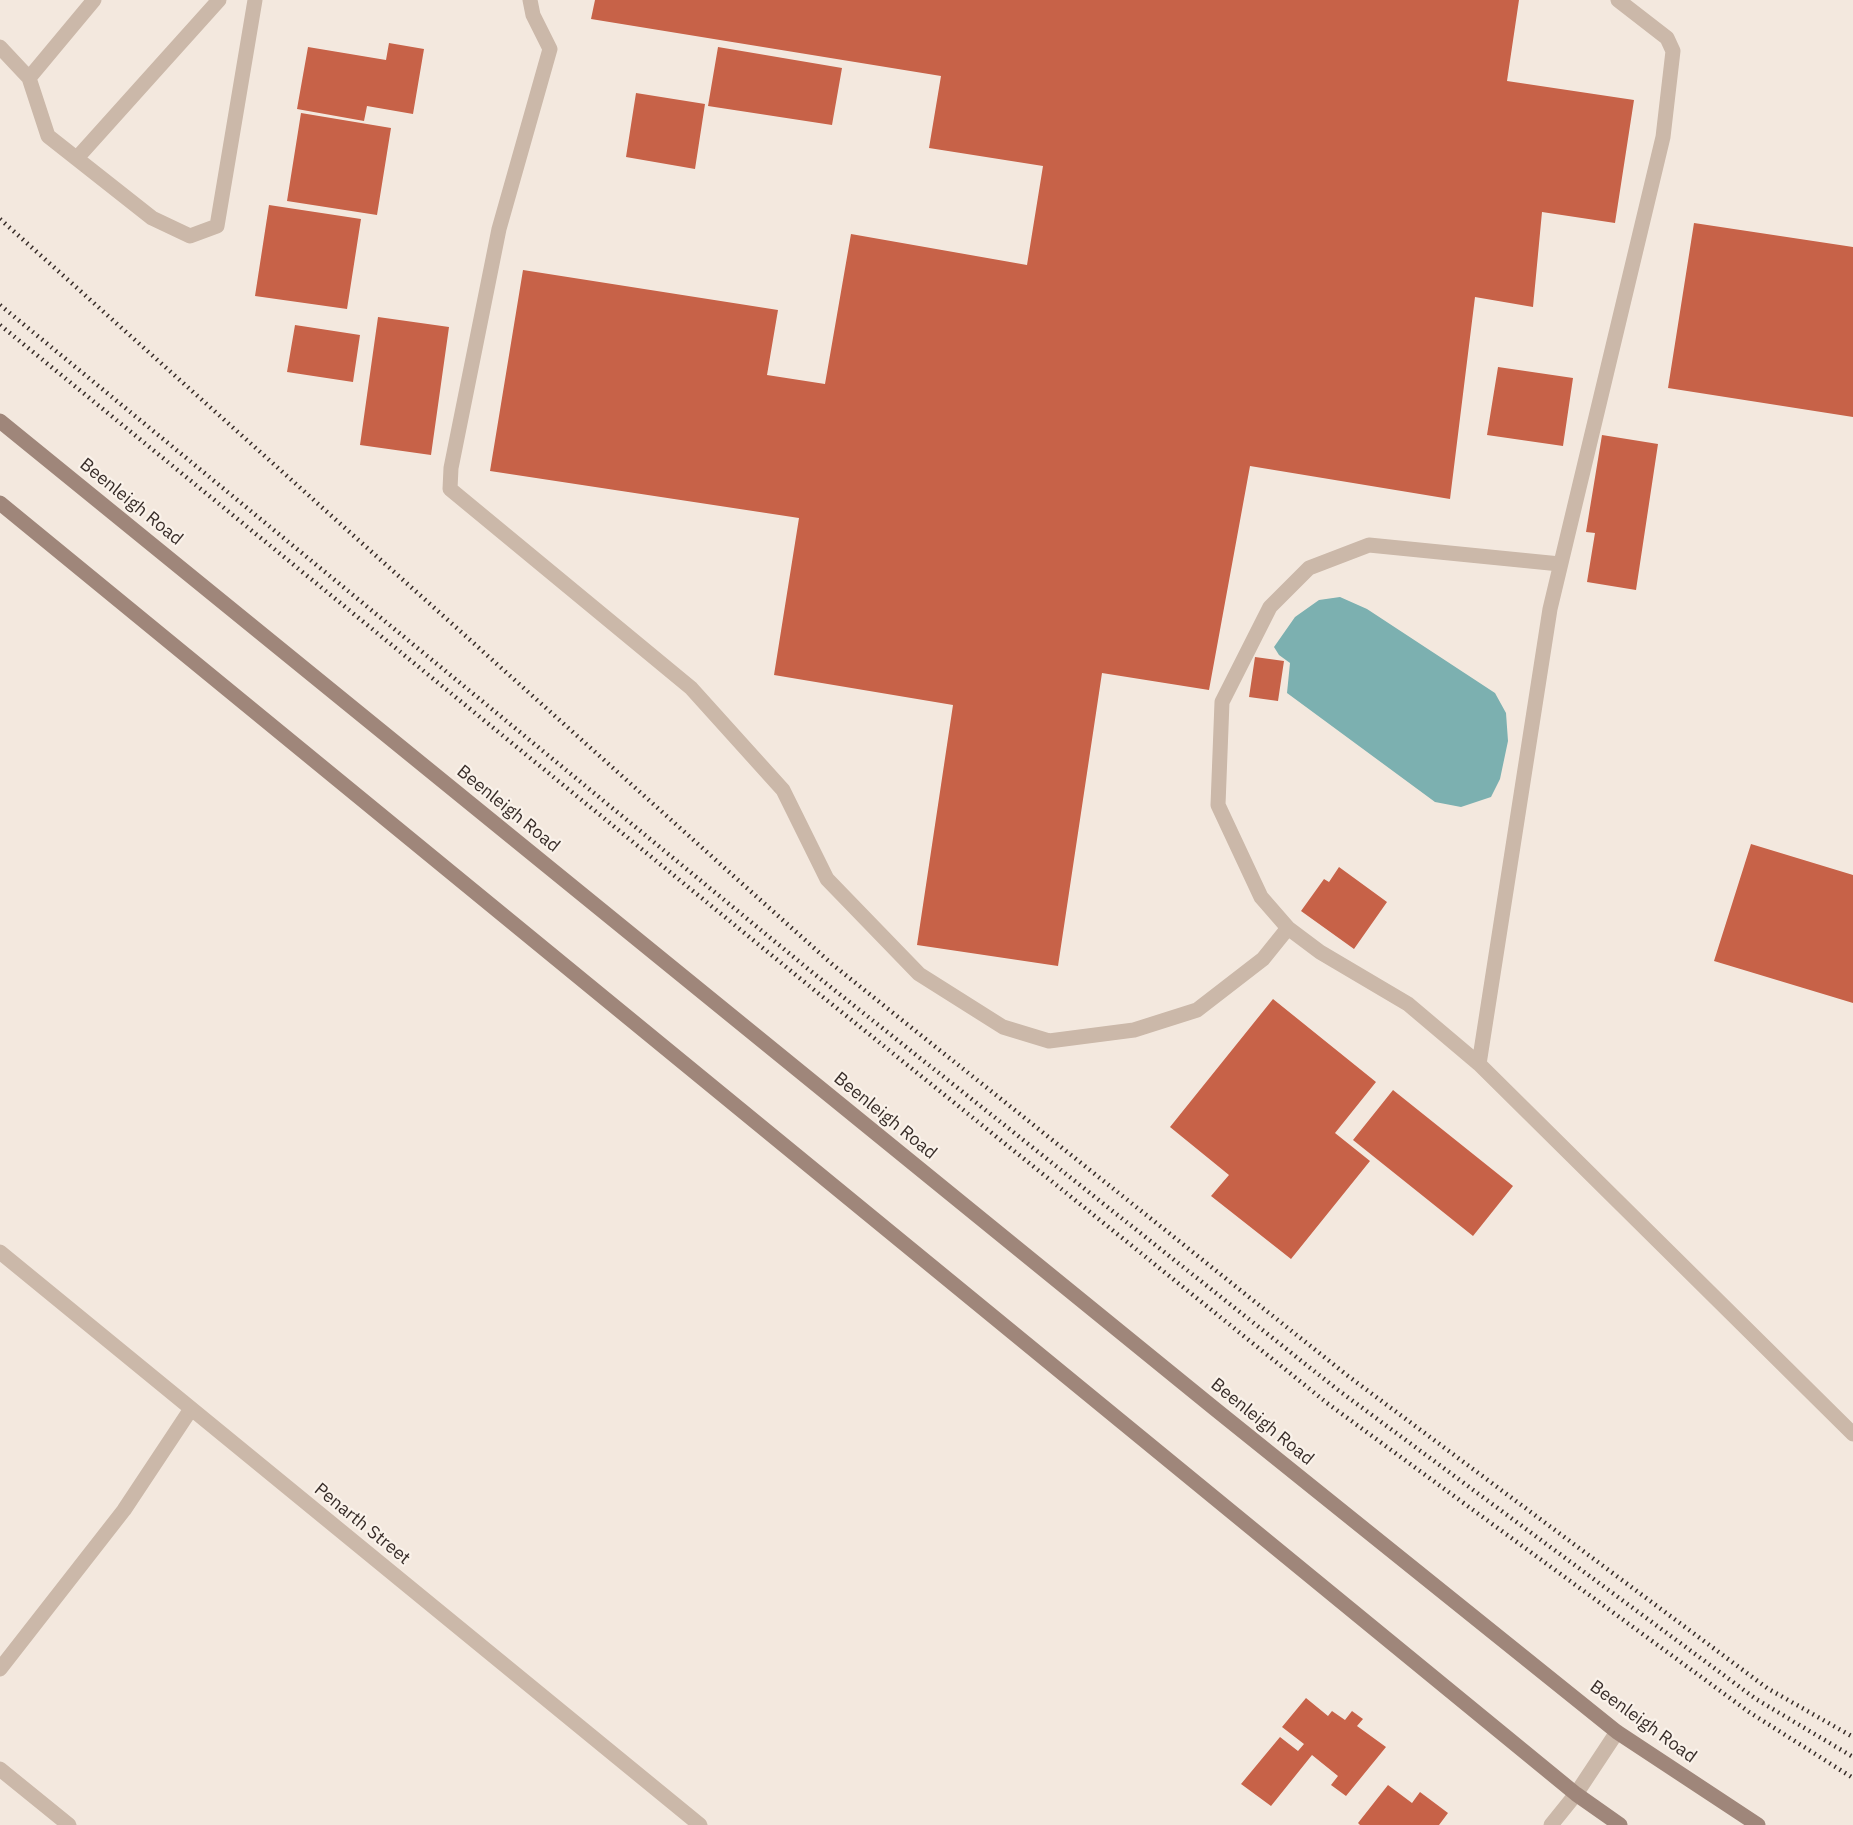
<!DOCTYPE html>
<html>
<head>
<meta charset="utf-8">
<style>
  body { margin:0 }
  canvas { display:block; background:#f3e8de }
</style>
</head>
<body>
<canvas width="1853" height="1825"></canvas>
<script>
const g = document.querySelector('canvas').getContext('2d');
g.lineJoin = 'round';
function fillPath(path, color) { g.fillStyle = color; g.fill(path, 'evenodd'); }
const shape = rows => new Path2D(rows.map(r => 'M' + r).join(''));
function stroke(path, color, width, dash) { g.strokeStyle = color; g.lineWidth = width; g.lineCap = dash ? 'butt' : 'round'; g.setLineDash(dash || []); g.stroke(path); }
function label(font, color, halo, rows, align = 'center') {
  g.font = font + ' "IBM Plex Sans",sans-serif'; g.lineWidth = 4.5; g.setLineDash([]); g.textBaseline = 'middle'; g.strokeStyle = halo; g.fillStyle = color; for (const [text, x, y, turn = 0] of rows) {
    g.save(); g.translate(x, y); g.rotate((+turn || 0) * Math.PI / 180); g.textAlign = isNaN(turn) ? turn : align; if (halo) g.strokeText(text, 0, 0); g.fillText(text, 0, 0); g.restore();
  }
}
const water = shape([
  [1340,597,1367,609,1495,693,1506,713,1508,741,1500,779,1491,797,1461,807,1435,802,1287,693,1290,663,1279,655,1274,647,1295,617,1319,600]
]);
const building = shape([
  [595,0,1519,0,1507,81,1634,100,1615,223,1542,212,1533,307,1475,297,1450,499,1250,466,1209,690,1102,673,1058,966,917,945,953,705,774,675,799,518,490,471,523,270,778,310,767,375,825,384,851,234,1027,265,1043,166,929,148,941,76,591,19],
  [389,43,424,49,413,114,367,106,364,121,297,109,308,47,386,60],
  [718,47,842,68,832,125,708,106],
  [636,93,705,104,695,169,626,157],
  [301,113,391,128,377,215,287,201],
  [269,205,361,219,347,309,255,296],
  [1694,223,1853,247,1853,417,1668,388],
  [378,317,449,327,431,455,360,445],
  [295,325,360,335,353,382,287,372],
  [1498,367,1573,378,1563,446,1487,435],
  [1602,435,1658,444,1636,590,1587,582,1595,533,1586,532],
  [1255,657,1284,661,1278,701,1249,697],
  [1751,844,1853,875,1853,1003,1714,961],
  [1339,867,1387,902,1354,949,1301,911,1324,879,1329,882],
  [1273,999,1376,1082,1335,1133,1370,1161,1291,1259,1211,1196,1229,1175,1170,1127],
  [1393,1090,1513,1186,1473,1236,1353,1140],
  [1306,1698,1328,1716,1332,1711,1345,1720,1352,1711,1363,1719,1357,1726,1386,1747,1346,1796,1331,1785,1338,1776,1312,1755,1271,1806,1241,1784,1280,1737,1298,1751,1304,1744,1282,1727],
  [1388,1785,1412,1803,1420,1792,1448,1813,1439,1825,1360,1825,1358,1823]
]);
const service = shape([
  [530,0,533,15,550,49,499,229,451,468,450,489,691,688,783,790,827,879,919,974,1003,1027,1049,1041,1134,1030,1197,1010,1263,959,1288,928],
  [1618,0,1667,38,1673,51,1663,137,1550,609,1479,1064,1853,1434],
  [0,47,29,78,48,136,152,218,190,236,217,226,255,0],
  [29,78,94,0],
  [77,158,219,0],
  [1479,1064,1408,1004,1320,952,1288,928,1261,897,1218,805,1222,702,1270,607,1309,568,1369,545,1560,564],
  [0,1669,124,1510,191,1409],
  [0,1769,69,1825]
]);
const minor = shape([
  [0,1252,700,1825],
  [1551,1825,1576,1794,1617,1732]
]);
const secondary = shape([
  [0,421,1215,1409,1617,1732,1758,1825],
  [0,503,1576,1794,1620,1825]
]);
const rail = shape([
  [0,219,833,965,1348,1376,1767,1688,1853,1737],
  [0,305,818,977,1338,1390,1756,1699,1853,1757],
  [0,325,813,989,1327,1403,1749,1712,1853,1778]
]);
const streetNames = [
  ["Beenleigh Road",131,502,39],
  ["Beenleigh Road",508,809,39],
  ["Beenleigh Road",885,1116,39],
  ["Beenleigh Road",1262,1422,39],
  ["Penarth Street",362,1524,39],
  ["Beenleigh Road",1643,1722,36]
];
fillPath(water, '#7cb0b0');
fillPath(building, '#c76248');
stroke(service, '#cbb8a9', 15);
stroke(minor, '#cbb8a9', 15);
stroke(secondary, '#9f867a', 15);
stroke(rail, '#382d29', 4.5, [1.5, 4.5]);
label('18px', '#382d29', '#faf2ea', streetNames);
</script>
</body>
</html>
